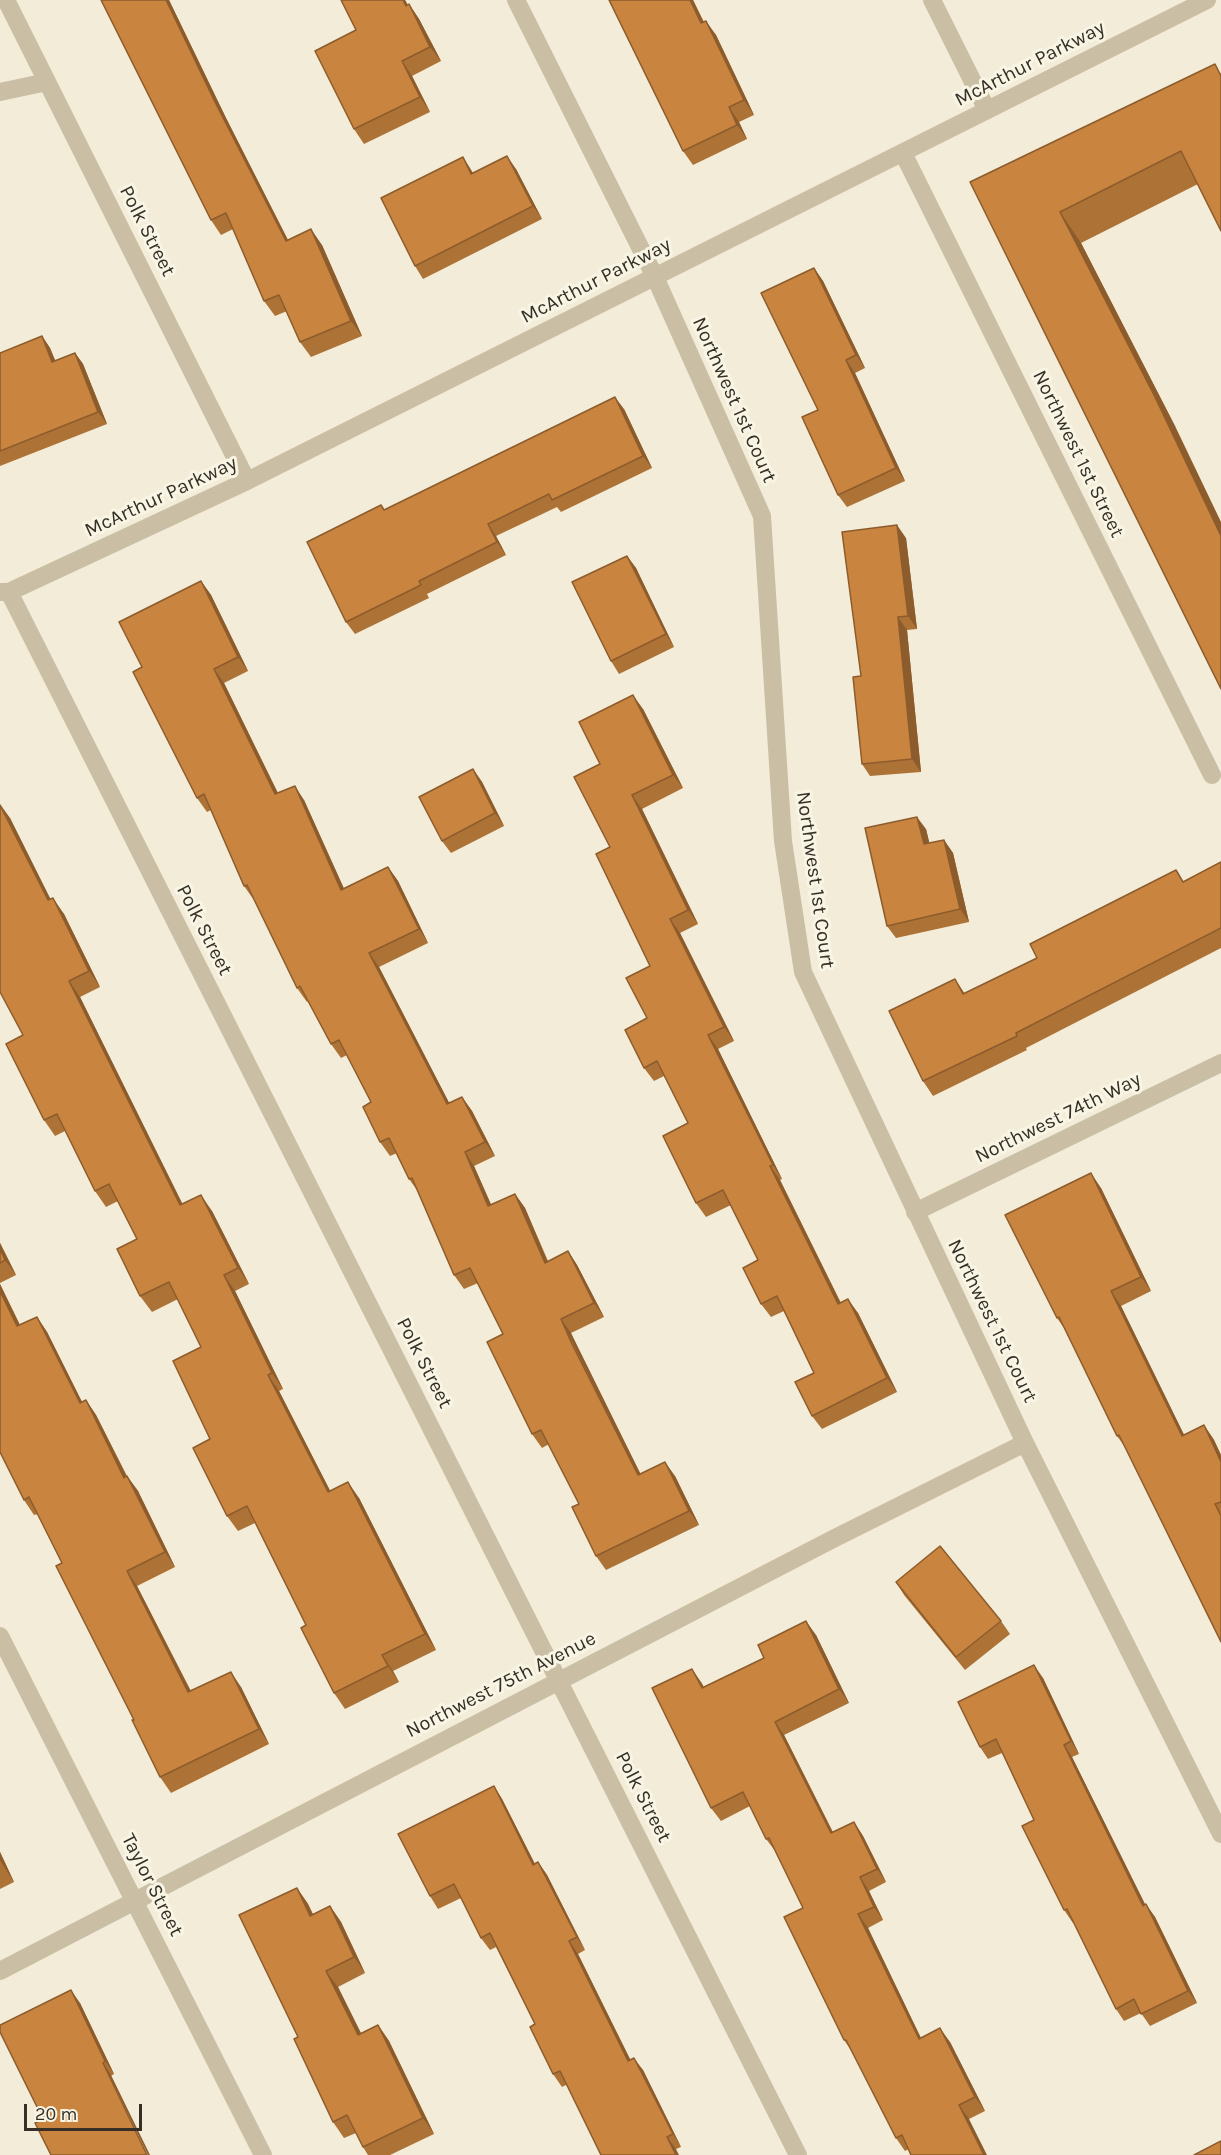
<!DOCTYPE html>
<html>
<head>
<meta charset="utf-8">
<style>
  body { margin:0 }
  #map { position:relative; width:1221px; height:2155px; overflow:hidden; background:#f2ecd8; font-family:Karla,sans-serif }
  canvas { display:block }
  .scale { position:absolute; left:24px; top:2104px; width:118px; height:27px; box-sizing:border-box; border:3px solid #352f26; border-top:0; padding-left:8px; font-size:18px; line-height:21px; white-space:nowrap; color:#352f26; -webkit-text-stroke:4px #f9f5e5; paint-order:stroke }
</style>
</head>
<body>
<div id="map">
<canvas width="1221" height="2155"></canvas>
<div class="scale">20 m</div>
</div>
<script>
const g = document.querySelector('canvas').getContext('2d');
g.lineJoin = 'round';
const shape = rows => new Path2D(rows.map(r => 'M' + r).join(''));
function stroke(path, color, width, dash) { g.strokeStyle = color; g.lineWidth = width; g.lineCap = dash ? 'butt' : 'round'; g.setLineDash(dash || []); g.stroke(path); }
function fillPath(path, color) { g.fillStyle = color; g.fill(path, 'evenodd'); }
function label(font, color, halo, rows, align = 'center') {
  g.font = font + ' Karla,sans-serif'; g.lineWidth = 6; g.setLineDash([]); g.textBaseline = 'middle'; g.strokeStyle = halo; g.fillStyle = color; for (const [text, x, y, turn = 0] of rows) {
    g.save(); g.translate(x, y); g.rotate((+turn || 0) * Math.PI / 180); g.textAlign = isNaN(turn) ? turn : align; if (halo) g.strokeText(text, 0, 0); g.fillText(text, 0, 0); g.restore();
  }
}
const lane = shape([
  [932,0,987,110]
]);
const street = shape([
  [6,0,247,481],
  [516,0,655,277,762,516,783,841,803,972,1025,1443,1221,1834],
  [0,92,47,82],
  [903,153,1212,775],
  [0,592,9,592,247,481,1207,0],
  [9,592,798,2155],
  [915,1212,1221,1063],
  [0,1636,263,2155],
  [0,1971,833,1539,1025,1443]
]);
const wall = shape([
  [101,0,169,0,226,118,288,240,322,245,362,336,311,357,300,342,287,311,275,316,264,301,233,229,221,235,211,220],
  [341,0,405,0,408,5,409,4,419,19,441,61,412,76,430,112,364,144,354,129,356,30],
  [609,0,693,0,704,22,716,35,754,115,739,122,747,139,693,165,683,151],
  [1221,73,1198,184,1081,243,1176,428,970,182],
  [463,157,473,173,516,169,542,219,423,279,415,266],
  [814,268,823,281,865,368,855,373,905,481,847,507,838,495,818,410],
  [42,336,50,348,55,361,75,353,83,364,107,424,0,466,0,353],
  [624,409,652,468,561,512,557,507,496,536,506,555,427,594,429,598,355,634,346,622,384,510],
  [906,538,917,629,907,630,921,772,870,776,862,764,861,676],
  [627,556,636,568,674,647,619,674,611,661],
  [201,581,211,595,248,671,224,683,278,793,304,800,344,889,388,867,398,881,428,943,379,967,449,1103,462,1097,472,1111,495,1156,474,1166,491,1205,515,1194,525,1208,548,1261,568,1251,577,1265,604,1317,571,1333,582,1358,640,1474,675,1476,699,1525,606,1570,596,1556,579,1504,549,1444,542,1448,532,1434,503,1334,478,1283,464,1289,454,1275,417,1190,409,1179,397,1153,390,1156,380,1142,371,1102,347,1055,341,1058,331,1044,308,1001,307,1002,297,988,254,900,244,886,211,810,207,812,197,798,142,667],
  [643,709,683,788,642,809,698,924,680,933,734,1041,718,1049,782,1179,780,1180,841,1303,858,1313,897,1392,822,1429,812,1416,814,1373,784,1311,771,1317,761,1304,758,1260,731,1205,706,1217,696,1203,688,1123,664,1076,654,1081,644,1068,650,966,610,847,600,764],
  [473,769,482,782,504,826,451,853,442,841],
  [10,818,50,899,64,914,100,987,80,997,182,1204,212,1211,249,1284,235,1291,283,1389,279,1391,330,1491,359,1498,436,1650,393,1671,399,1682,345,1709,334,1693,306,1625,255,1523,238,1531,227,1516,210,1439,201,1347,178,1299,152,1312,140,1296,137,1239,118,1201,106,1207,95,1191,65,1131,55,1136,44,1120,23,1035],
  [926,829,929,843,944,840,953,853,969,922,896,938,887,926],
  [1221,862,1221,948,1026,1048,1027,1050,933,1096,923,1081,965,993,1037,958],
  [1101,1188,1151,1291,1121,1306,1184,1435,1204,1425,1214,1440,1221,1455,1221,1642,1126,1448,1117,1436,1064,1328,1057,1318],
  [0,1243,16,1275,0,1283],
  [0,1284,20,1325,37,1317,47,1332,82,1402,86,1400,96,1415,127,1476,138,1491,175,1567,137,1586,191,1691,241,1687,269,1744,171,1793,160,1777,62,1563,38,1514,34,1515,24,1500,0,1452],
  [896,1582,1001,1621,1010,1634,965,1670,904,1595],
  [816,1635,849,1703,784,1735,833,1832,854,1822,863,1836,886,1882,869,1891,883,1920,868,1928,921,2038,950,2042,985,2111,905,2151,896,2138,853,2053,844,2040,803,1908,776,1852,766,1839,750,1806,721,1821,711,1808,701,1682,704,1687],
  [1043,1678,1079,1754,1072,1757,1145,1905,1155,1917,1197,2003,1150,2026,1141,2013,1124,2021,1116,2009,1074,1922,1073,1923,1064,1910,1034,1820,1002,1753,988,1759,980,1747],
  [494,1786,502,1799,535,1864,538,1862,547,1875,585,1950,578,1954,630,2060,643,2070,681,2147,676,2149,566,2085,562,2087,553,2074,535,2024,496,1947,490,1950,481,1938,461,1898,438,1909,430,1896],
  [0,1852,14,1882,0,1889],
  [297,1888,308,1904,313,1914,330,1906,341,1922,365,1973,338,1987,361,2034,378,2025,389,2041,434,2134,390,2155,368,2155,363,2147,356,2133,344,2138,333,2122,298,2037],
  [80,2003,114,2074,43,2119]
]);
const shadedWall = shape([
  [166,0,169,0,226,118,296,256,286,241,215,102],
  [403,0,405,0,416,21,406,6],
  [690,0,693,0,711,38,701,23],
  [409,4,419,19,441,61,430,47],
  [706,21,716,35,754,115,744,100],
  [402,61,412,76,430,112,420,97],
  [729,107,739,122,747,139,737,125],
  [507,156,516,169,542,219,533,206],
  [463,157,471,170,480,187,471,174],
  [1060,212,1081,243,1176,428,1221,522,1221,536],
  [311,229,322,245,362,336,351,321],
  [814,268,823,281,865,368,856,355],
  [42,336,50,348,61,374,52,362],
  [75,353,83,364,107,424,98,412],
  [846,360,855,373,905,481,896,468],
  [615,397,624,409,652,468,643,456],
  [488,524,496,536,506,555,497,542],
  [897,525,906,538,917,629,908,616],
  [627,556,636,568,674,647,666,634],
  [201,581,211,595,248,671,238,657],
  [898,617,907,630,921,772,912,759],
  [214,669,224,683,285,808,275,794],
  [633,695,643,709,683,788,673,775],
  [473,769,482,782,504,826,495,813],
  [295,786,304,800,351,904,341,890],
  [632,795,642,809,698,924,688,910],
  [0,804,10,818,59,916,48,900],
  [917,817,926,829,933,857,924,844],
  [944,840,953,853,969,922,960,909],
  [388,867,398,881,428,943,419,929],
  [53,898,64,914,100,987,89,971],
  [670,919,680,933,734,1041,724,1027],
  [369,953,379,967,457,1118,447,1104],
  [955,979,965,994,963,994],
  [69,981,80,997,191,1221,180,1205],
  [708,1035,718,1049,782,1179,773,1165],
  [462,1097,472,1111,495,1156,485,1142],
  [465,1152,474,1166,498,1220,488,1206],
  [770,1166,780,1180,848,1318,838,1304],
  [1091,1173,1101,1188,1151,1291,1141,1277],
  [515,1194,525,1208,554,1277,545,1263],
  [201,1195,212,1211,249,1284,238,1268],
  [0,1243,16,1275,5,1260,0,1249],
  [568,1251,577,1265,604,1317,594,1303],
  [224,1275,235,1291,283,1389,272,1373],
  [0,1284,28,1342,17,1326,0,1291],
  [1111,1291,1121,1306,1192,1451,1182,1436],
  [848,1299,858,1313,897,1392,887,1378],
  [37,1317,47,1332,90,1418,80,1403],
  [561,1319,571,1333,648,1489,638,1475],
  [268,1375,279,1391,339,1508,328,1492],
  [86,1400,96,1415,135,1493,124,1478],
  [1204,1425,1214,1440,1221,1455,1221,1462],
  [665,1462,675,1476,699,1525,689,1511],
  [127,1476,138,1491,175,1567,165,1552],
  [348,1482,359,1498,436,1650,425,1634],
  [127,1571,137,1586,199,1708,188,1692],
  [806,1621,816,1635,849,1703,839,1689],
  [382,1655,393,1671,399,1682,388,1666],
  [1034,1665,1043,1678,1079,1754,1071,1741],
  [692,1669,701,1682,711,1702,702,1688],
  [231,1672,241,1687,269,1744,259,1729],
  [775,1722,784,1735,840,1847,831,1833],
  [1064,1745,1072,1757,1152,1918,1143,1906],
  [494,1786,502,1799,542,1878,533,1865],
  [854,1822,863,1836,886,1882,877,1869],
  [0,1852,14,1882,3,1865,0,1860],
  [538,1862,547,1875,585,1950,577,1937],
  [860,1877,869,1891,883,1920,874,1907],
  [297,1888,308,1904,321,1932,310,1916],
  [1146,1904,1155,1917,1197,2003,1188,1991],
  [330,1906,341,1922,365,1973,354,1957],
  [858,1914,868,1928,928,2053,919,2039],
  [569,1941,578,1954,637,2073,628,2061],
  [326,1971,338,1987,370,2051,358,2035],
  [71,1990,80,2003,114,2074,105,2061],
  [378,2025,389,2041,434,2134,423,2118],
  [940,2028,950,2042,985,2111,975,2097],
  [634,2058,643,2070,681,2147,673,2134],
  [103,2063,111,2075,150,2155,148,2155],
  [959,2105,969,2119,987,2155,984,2155],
  [667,2137,676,2149,679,2155,676,2155]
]);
const building = shape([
  [101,0,166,0,215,102,286,241,311,229,351,321,300,342,279,295,264,301,226,213,211,220,101,0],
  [341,0,403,0,406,6,409,4,430,47,402,61,420,97,354,129,315,51,356,30,341,0],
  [609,0,690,0,701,23,706,21,744,100,729,107,737,125,683,151,609,0],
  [1215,64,1221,76,1221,231,1181,151,1060,212,1155,397,1221,536,1221,689,970,182,1215,64],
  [507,156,533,206,415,266,381,198,463,157,471,174,507,156],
  [814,268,856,355,846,360,896,468,838,495,802,417,818,410,761,293,814,268],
  [42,336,52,362,75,353,98,412,0,451,0,353,42,336],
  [615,397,643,456,552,500,549,494,488,524,497,542,419,581,421,585,346,622,307,542,381,505,384,510,615,397],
  [897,525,908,616,898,617,912,759,862,764,853,677,861,676,842,532,897,525],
  [627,556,666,634,611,661,572,582,627,556],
  [201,581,238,657,214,669,275,794,295,786,341,890,388,867,419,929,369,953,447,1104,462,1097,485,1142,465,1152,488,1206,515,1194,545,1263,568,1251,594,1303,561,1319,572,1344,638,1475,665,1462,689,1511,596,1556,572,1507,579,1504,541,1430,532,1434,487,1342,503,1334,470,1268,454,1275,412,1178,409,1179,389,1138,380,1142,363,1107,371,1102,339,1040,331,1044,300,986,297,988,247,885,244,886,204,794,197,798,133,672,142,667,119,622,201,581],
  [633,695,673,775,632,795,688,910,670,919,724,1027,708,1035,773,1165,770,1166,838,1304,848,1299,887,1378,812,1416,795,1382,814,1373,777,1296,761,1304,743,1268,758,1260,723,1190,696,1203,663,1136,688,1123,657,1061,644,1068,625,1030,647,1018,626,978,650,966,596,854,610,847,574,777,600,764,579,722,633,695],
  [473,769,495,813,442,841,419,797,473,769],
  [0,805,48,900,53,898,89,971,69,981,180,1205,201,1195,238,1268,224,1275,272,1373,268,1375,328,1492,348,1482,425,1634,382,1655,388,1666,334,1693,301,1628,306,1625,247,1506,227,1516,193,1448,210,1439,173,1361,201,1347,169,1282,140,1296,117,1249,137,1239,109,1184,95,1191,57,1114,44,1120,6,1044,23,1035,0,992,0,805],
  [917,817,924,844,944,840,960,909,887,926,865,828,917,817],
  [1221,862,1221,928,1016,1033,1017,1036,923,1081,889,1011,955,979,963,994,1037,958,1030,944,1176,870,1183,882,1221,862],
  [1091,1173,1141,1277,1111,1291,1182,1436,1204,1425,1221,1462,1221,1502,1215,1504,1221,1516,1221,1642,1119,1435,1117,1436,1059,1317,1057,1318,1005,1215,1091,1173],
  [0,1249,5,1260,0,1263,0,1249],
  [0,1291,17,1326,37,1317,80,1403,86,1400,124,1478,127,1476,165,1552,127,1571,188,1692,231,1672,259,1729,160,1777,132,1720,134,1720,56,1566,62,1563,29,1497,24,1500,0,1452,0,1291],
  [940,1546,1001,1621,956,1657,896,1582,940,1546],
  [806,1621,839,1689,775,1722,831,1833,854,1822,877,1869,860,1877,874,1907,858,1914,919,2039,940,2028,975,2097,959,2105,984,2155,911,2155,902,2135,896,2138,846,2040,844,2040,784,1917,803,1908,769,1838,766,1839,743,1792,711,1808,652,1688,692,1669,702,1688,764,1658,758,1645,806,1621],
  [1034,1665,1071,1741,1064,1745,1143,1906,1146,1904,1188,1991,1141,2014,1134,1999,1116,2009,1067,1909,1064,1910,1022,1826,1034,1820,996,1739,980,1747,958,1702,1034,1665],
  [494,1786,533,1865,538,1862,577,1937,569,1941,628,2061,634,2058,673,2134,667,2137,676,2155,601,2155,560,2071,553,2074,530,2027,535,2024,490,1933,481,1938,454,1884,430,1896,398,1834,494,1786],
  [297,1888,310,1916,330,1906,354,1957,326,1971,358,2035,378,2025,423,2118,363,2147,347,2115,333,2122,294,2039,298,2037,239,1915,297,1888],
  [71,1990,105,2061,103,2063,147,2155,51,2155,35,2123,43,2119,0,2032,0,2025,71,1990],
  [1221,2141,1221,2155,1194,2155,1221,2141]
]);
const streetNames = [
  ["McArthur Parkway",1030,64,-27],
  ["Polk Street",147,231,63],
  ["McArthur Parkway",596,281,-27],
  ["Northwest 1st Court",734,400,66],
  ["Northwest 1st Street",1078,454,64],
  ["McArthur Parkway",161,497,-25],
  ["Northwest 1st Court",815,880,82],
  ["Polk Street",204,930,63],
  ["Northwest 74th Way",1058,1118,-26],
  ["Northwest 1st Court",992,1321,64],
  ["Polk Street",424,1363,63],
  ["Northwest 75th Avenue",501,1685,-27],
  ["Polk Street",643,1797,63],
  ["Taylor Street",152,1885,63]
];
stroke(lane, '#cabfa4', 18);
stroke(street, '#cabfa4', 18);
fillPath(wall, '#ad7236');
fillPath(shadedWall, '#8d5c2c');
fillPath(building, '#c9843f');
stroke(building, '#8d5c2c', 1.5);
label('20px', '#352f26', '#f9f5e5', streetNames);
</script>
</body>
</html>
